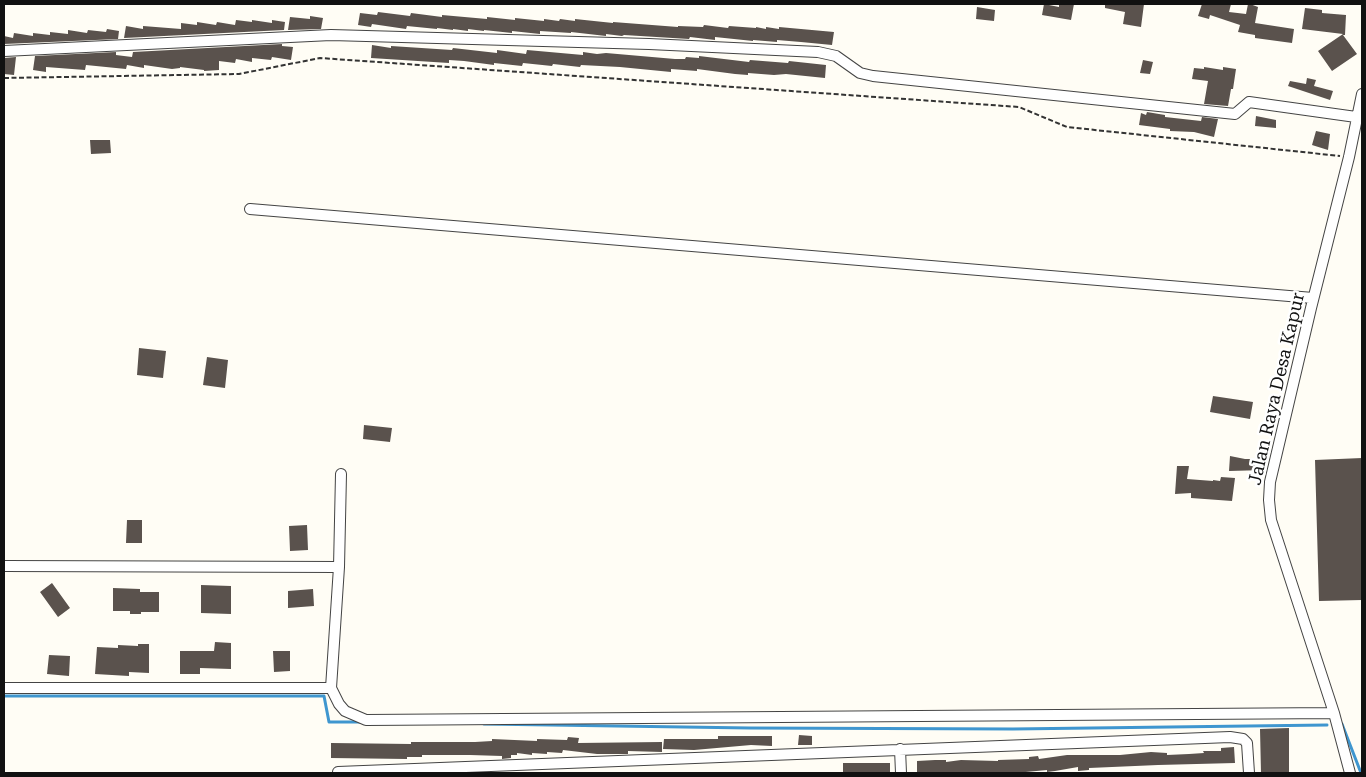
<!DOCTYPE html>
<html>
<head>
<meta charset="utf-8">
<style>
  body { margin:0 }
  #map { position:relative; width:1366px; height:777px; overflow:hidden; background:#fffdf5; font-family:"Roboto Serif",serif }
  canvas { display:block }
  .frame { position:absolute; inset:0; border:5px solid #111; pointer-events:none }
</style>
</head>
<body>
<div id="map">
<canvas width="1366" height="777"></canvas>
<div class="frame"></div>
</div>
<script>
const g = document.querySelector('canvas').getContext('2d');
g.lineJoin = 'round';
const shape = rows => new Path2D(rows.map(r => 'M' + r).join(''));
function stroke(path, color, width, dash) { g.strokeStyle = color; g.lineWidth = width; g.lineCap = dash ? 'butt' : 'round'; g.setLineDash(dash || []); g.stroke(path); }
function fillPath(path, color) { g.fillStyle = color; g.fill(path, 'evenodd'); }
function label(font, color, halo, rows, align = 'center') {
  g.font = font + ' "Roboto Serif",serif'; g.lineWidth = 5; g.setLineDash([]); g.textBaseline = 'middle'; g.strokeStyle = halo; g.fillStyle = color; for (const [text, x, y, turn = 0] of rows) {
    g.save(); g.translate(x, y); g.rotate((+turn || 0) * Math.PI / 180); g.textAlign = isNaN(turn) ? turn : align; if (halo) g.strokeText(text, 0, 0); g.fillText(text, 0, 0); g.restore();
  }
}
const stream = shape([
  [4,696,324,696,329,722,360,722],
  [484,724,750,728,1013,729,1327,725],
  [1342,724,1361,773]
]);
const building = shape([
  [1044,4,1059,7,1059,4,1074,4,1071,20,1042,15],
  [1105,4,1144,4,1141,27,1123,24,1125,12,1105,8],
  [1202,4,1231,4,1229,12,1246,14,1248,4,1250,4,1258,7,1255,23,1294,29,1292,43,1255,38,1255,35,1238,32,1240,25,1210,15,1209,19,1198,16],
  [977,7,995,10,994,21,976,19],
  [1305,8,1322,10,1322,13,1346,15,1345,35,1343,35,1357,54,1332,71,1318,51,1343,34,1302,29],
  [378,12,410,16,411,13,442,17,442,15,487,19,487,17,515,20,515,18,544,21,544,19,559,21,560,19,575,21,575,19,613,23,613,22,678,27,678,26,703,27,704,25,728,28,729,26,756,28,756,27,766,29,766,27,779,29,779,27,834,32,832,45,801,42,777,40,777,42,753,40,753,41,715,37,715,40,690,37,689,39,624,35,622,36,606,34,606,36,571,32,571,33,540,31,540,34,512,31,512,33,484,30,484,31,468,29,468,31,453,29,453,30,437,28,437,29,407,26,406,29,372,24,371,27,358,25,360,13,377,15],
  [310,16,323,18,321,29,288,30,290,17,310,19],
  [236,20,252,22,252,20,272,23,272,20,285,22,284,30,124,38,126,26,143,29,143,26,181,29,181,23,197,25,197,22,216,25,217,22,235,25],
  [107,29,119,31,118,39,4,44,4,36,13,38,14,33,33,36,33,33,50,35,50,32,68,34,68,30,87,33,88,30,106,32],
  [282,44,282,46,293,47,291,60,272,57,271,60,252,58,252,62,236,59,235,63,219,61,219,70,204,71,204,70,180,67,180,68,172,69,144,65,144,68,127,65,126,69,86,65,85,70,46,67,46,72,33,70,35,56,116,52,116,55,132,57,133,52],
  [372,45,391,48,391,46,452,50,453,48,497,53,497,50,526,54,527,50,583,55,583,52,597,54,606,53,675,59,685,59,686,57,699,58,699,56,749,62,750,60,788,63,789,61,826,65,825,78,786,74,774,75,748,73,748,75,735,74,697,69,697,71,671,69,671,72,620,67,581,65,580,67,553,64,552,66,523,63,522,66,494,63,494,65,464,61,449,60,449,63,371,58],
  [16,57,14,75,4,74,4,58],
  [1143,60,1153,62,1150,74,1140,73],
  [1204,67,1223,70,1223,67,1236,69,1233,89,1231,89,1228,106,1204,104,1208,81,1192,79,1194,68,1204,69],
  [1307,78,1316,80,1314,86,1333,91,1330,100,1288,86,1290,81,1306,84],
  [1147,112,1165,115,1165,117,1201,121,1202,117,1218,119,1214,137,1194,132,1170,131,1170,129,1139,125,1141,113,1146,115],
  [1256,116,1276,120,1276,128,1255,126],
  [1316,131,1330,134,1328,150,1312,145],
  [90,140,110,140,111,153,91,154],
  [139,348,166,351,163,378,137,375],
  [207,357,228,360,225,388,203,385],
  [1213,396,1253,402,1250,419,1210,412],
  [364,425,392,428,390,442,363,439],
  [1230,456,1245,459,1265,459,1265,470,1229,471],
  [1362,458,1362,600,1319,601,1315,460],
  [1177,466,1189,466,1187,479,1213,481,1213,480,1220,481,1221,477,1235,478,1232,501,1191,498,1191,493,1175,494],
  [127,520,142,520,142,543,126,543],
  [307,525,308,550,290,551,289,526],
  [52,583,70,608,58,617,40,592],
  [201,585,231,586,231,614,201,613],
  [113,588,140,589,140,592,159,592,159,612,141,612,141,614,130,614,130,611,113,611],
  [313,589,314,606,288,608,288,591],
  [215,642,231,643,231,669,200,668,200,674,180,674,180,651,214,651],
  [138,644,149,644,149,673,129,672,129,676,95,674,97,647,118,648,118,645,138,646],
  [273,651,290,651,290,671,274,672],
  [49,655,70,656,69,676,47,674],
  [1289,728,1289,773,1261,773,1260,729],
  [799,735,812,736,812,745,798,745],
  [718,736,772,736,772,746,751,745,694,750,663,749,664,739,718,739],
  [568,737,579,738,578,743,662,742,662,752,628,751,628,754,597,754,563,750,562,753,547,752,547,754,532,753,532,755,517,753,517,755,511,755,511,758,502,759,502,756,470,755,422,755,422,757,407,757,407,759,331,758,331,743,411,744,411,742,475,742,492,741,492,739,537,741,537,739,567,740],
  [1234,747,1235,763,1158,765,1089,768,1089,770,1078,771,1078,767,1055,771,1047,772,1047,770,1015,773,917,773,917,761,935,760,946,760,946,762,961,760,998,761,998,760,1029,759,1029,757,1038,756,1039,759,1067,755,1120,755,1151,752,1167,753,1167,755,1189,754,1204,753,1203,751,1221,751,1221,748],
  [843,763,890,763,890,773,843,773]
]);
const path = shape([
  [4,78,239,74,320,58,1019,107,1067,127,1340,156]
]);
const street = shape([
  [4,51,331,35,649,44,818,52,836,56,860,73,873,76,1235,114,1249,102,1356,117],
  [250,209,1313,298],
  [341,474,339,567,331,688,339,704,345,711,366,720,1334,713],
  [4,566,339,567],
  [4,688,331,688],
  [900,749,901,773],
  [338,772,1230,737,1243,739,1247,743,1249,773],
  [1350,773,1334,713,1271,520,1269,500,1270,482,1311,308,1349,157,1362,94]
]);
const streetNames = [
  ["Jalan Raya Desa Kapur",1277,389,-77]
];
stroke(stream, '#3f96cf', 3);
fillPath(building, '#5a524d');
stroke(street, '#444', 12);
stroke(path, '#333', 2, [5, 2.5]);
stroke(street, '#fff', 10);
label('18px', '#111', '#fff', streetNames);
</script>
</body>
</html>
